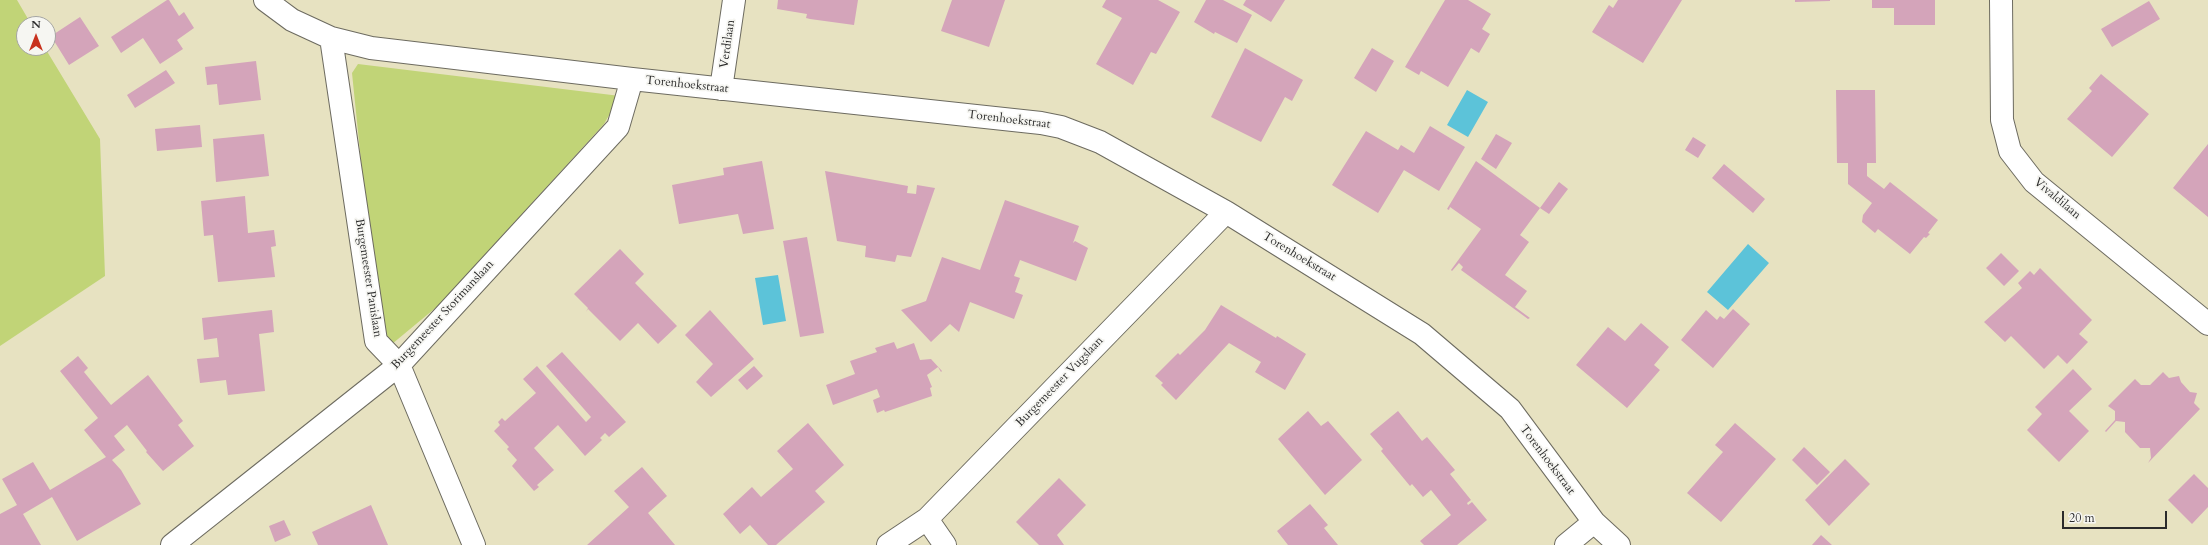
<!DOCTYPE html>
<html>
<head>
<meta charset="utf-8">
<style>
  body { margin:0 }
  #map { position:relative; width:2208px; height:545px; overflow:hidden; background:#e7e2c1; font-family:Cardo,serif }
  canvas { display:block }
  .north { position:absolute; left:16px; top:16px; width:40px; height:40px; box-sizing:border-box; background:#f6f6f2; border:1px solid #a5a5a2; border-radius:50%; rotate:0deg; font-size:11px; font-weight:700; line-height:16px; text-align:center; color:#2b2b2b }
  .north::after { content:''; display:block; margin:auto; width:14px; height:18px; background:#c8321e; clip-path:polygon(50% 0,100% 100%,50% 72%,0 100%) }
  .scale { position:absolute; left:2062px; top:511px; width:105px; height:18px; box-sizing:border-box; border:2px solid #2b2b2b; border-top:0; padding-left:5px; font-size:12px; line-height:14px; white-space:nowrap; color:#2b2b2b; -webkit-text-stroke:3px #f6f6f2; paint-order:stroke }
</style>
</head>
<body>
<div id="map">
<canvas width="2208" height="545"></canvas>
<div class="north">N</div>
<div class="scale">20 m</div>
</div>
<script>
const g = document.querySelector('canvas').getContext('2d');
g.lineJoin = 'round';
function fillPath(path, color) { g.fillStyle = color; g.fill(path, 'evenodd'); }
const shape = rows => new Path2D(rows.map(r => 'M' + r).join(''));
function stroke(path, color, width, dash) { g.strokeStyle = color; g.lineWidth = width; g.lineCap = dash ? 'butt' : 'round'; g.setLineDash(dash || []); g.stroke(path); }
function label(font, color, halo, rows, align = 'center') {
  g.font = font + ' Cardo,serif'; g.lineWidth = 3.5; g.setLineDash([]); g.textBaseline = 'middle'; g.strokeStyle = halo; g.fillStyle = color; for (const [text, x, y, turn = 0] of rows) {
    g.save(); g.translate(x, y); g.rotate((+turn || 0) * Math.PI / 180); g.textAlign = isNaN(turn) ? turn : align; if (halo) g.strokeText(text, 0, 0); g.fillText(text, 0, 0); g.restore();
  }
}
const green = shape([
  [0,0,17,0,31,24,24,24,24,48,45,48,100,139,105,276,0,346],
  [358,64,620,96,604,124,439,305,392,344,379,337,352,73]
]);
const water = shape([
  [1467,90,1488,102,1468,137,1447,125],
  [1748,244,1769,263,1728,310,1707,292],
  [778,275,786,321,763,325,755,278]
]);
const building = shape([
  [167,0,169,0,179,16,184,12,194,28,177,40,183,49,160,64,143,38,121,53,111,37],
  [778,0,858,0,854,25,810,19,806,18,807,14,777,9],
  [952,0,1005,0,989,47,941,31],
  [1106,0,1158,0,1180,12,1156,54,1151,52,1133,85,1096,64,1122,18,1102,7],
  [1206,0,1223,0,1252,15,1237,43,1215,32,1214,34,1194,22],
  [1246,0,1285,0,1271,22,1243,5],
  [1445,0,1468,0,1491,14,1482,29,1490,34,1479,53,1471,48,1448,87,1421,71,1419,75,1405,67],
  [1618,0,1682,0,1643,63,1592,32,1609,5,1613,8],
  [1795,0,1830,0,1830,1,1795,2],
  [1872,0,1935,0,1935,25,1894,25,1894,8,1872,8],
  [2149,1,2160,19,2112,47,2101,29],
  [80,17,99,46,69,65,51,36],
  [1245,48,1303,80,1292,101,1285,97,1261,142,1211,117],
  [1372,48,1394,61,1376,92,1354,78],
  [256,61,261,100,219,105,217,84,207,85,205,67],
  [166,70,175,83,135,108,127,95],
  [2101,74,2149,114,2112,157,2067,119,2092,91,2089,88],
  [1836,90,1875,90,1876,163,1867,163,1867,176,1884,189,1890,182,1938,220,1928,233,1930,234,1926,238,1924,237,1910,254,1878,229,1875,233,1862,222,1863,215,1872,203,1848,184,1848,163,1837,163],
  [200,125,202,147,157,151,155,129],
  [1430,126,1465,147,1439,191,1404,170,1378,213,1332,185,1366,131,1398,150,1401,145,1414,153],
  [264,134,269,176,216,182,213,139],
  [1496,134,1512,143,1496,169,1481,159],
  [1693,137,1706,145,1698,158,1685,150],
  [2208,144,2208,217,2173,188],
  [762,161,774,229,743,234,738,214,679,224,672,185,724,175,723,168],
  [1476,161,1540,208,1559,182,1568,189,1549,214,1540,208,1520,235,1529,242,1505,275,1527,291,1515,307,1530,318,1528,319,1461,270,1463,267,1459,263,1452,271,1451,270,1481,229,1450,207,1449,210,1447,209],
  [1724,164,1765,199,1753,213,1712,178],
  [825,171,908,186,907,193,916,194,917,185,935,188,911,257,897,255,895,262,865,257,866,246,837,241],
  [245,196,248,233,274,230,276,246,271,247,275,277,218,282,213,235,204,236,201,201],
  [1005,200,1079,226,1073,243,1075,241,1088,248,1076,281,1020,260,1014,276,1020,278,1015,292,1023,295,1014,319,970,302,959,332,950,324,931,342,901,310,926,301,942,257,980,270],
  [807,237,824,333,800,337,783,241],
  [620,249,644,274,635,283,677,326,658,344,638,323,620,341,588,309,586,312,588,308,574,294],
  [2001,253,2019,271,2004,286,1986,268],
  [2040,268,2092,320,2079,334,2088,342,2067,364,2058,355,2044,369,2011,336,2005,342,1984,322,2022,288,2018,283,2030,271,2034,275],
  [1221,305,1276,338,1277,336,1306,354,1285,390,1255,372,1261,362,1229,343,1176,400,1161,385,1163,383,1155,376,1178,353,1180,355,1205,330],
  [1733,309,1750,324,1713,368,1681,340,1706,310,1717,320,1720,316,1724,319],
  [272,310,274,332,259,334,265,391,228,395,226,380,200,383,197,359,219,357,217,338,204,340,202,318],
  [710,310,754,359,711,397,696,382,713,364,685,335],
  [1641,323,1669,347,1654,365,1660,370,1627,408,1576,365,1608,327,1625,341],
  [894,342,897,349,914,343,920,360,931,359,942,371,941,372,938,367,927,375,932,387,930,388,932,396,885,412,884,410,877,413,873,400,880,397,877,389,833,405,826,385,855,374,850,361,877,352,875,348],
  [562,352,626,422,609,437,605,433,600,438,602,440,585,456,558,425,534,448,554,470,537,485,539,487,534,491,512,466,517,460,507,449,509,447,494,431,500,425,498,422,502,418,505,421,536,393,523,379,537,366,586,422,591,417,546,366],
  [78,356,88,368,84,372,111,405,148,375,183,421,178,425,194,446,163,471,146,452,147,451,127,425,114,436,125,450,112,460,121,470,141,504,77,541,52,497,23,514,41,545,0,545,0,514,17,505,2,479,33,462,50,490,106,457,84,430,98,418,60,371],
  [754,366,763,376,747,390,738,380],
  [2073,369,2092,389,2069,411,2089,431,2059,462,2027,430,2042,414,2035,407],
  [2163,372,2169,378,2179,376,2181,382,2190,392,2197,393,2194,403,2200,409,2148,463,2151,458,2150,448,2140,448,2125,432,2125,422,2116,421,2106,432,2105,431,2115,420,2115,411,2108,406,2135,379,2141,385,2150,385],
  [1308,411,1321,426,1328,421,1362,460,1325,495,1278,439],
  [1398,411,1422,441,1427,437,1455,470,1450,474,1471,500,1467,503,1468,505,1472,502,1487,520,1457,545,1424,545,1420,541,1451,515,1431,490,1423,497,1412,484,1410,486,1381,451,1383,449,1370,434],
  [808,423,844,465,815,491,825,502,776,545,768,545,750,525,740,534,723,514,752,487,761,497,793,469,777,451],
  [1735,423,1776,459,1721,522,1687,493,1723,452,1715,445],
  [1804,447,1830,472,1817,485,1792,460],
  [1845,459,1870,484,1829,526,1805,500],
  [642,467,667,496,648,513,675,545,587,545,629,507,614,491],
  [2194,474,2208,488,2208,507,2192,524,2168,500],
  [1059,478,1086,505,1057,535,1064,545,1039,545,1016,522],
  [1310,504,1328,525,1324,528,1338,545,1288,545,1277,531],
  [371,505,388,545,318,545,312,532],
  [284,520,291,535,275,542,269,526],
  [1821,535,1832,545,1812,545]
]);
const minor = shape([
  [265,0,292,20,331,38,371,48,632,79,1041,123,1061,127,1100,142,1226,212,1422,334,1510,409,1594,522,1619,545],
  [2001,0,2002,120,2010,151,2034,182,2208,324],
  [331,38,376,341,399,365,474,545],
  [721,89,734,0],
  [927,519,945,545],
  [172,545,399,365,618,127,632,79],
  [888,545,927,519,1226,212],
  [1566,545,1594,522]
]);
const streetNames = [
  ["Verdilaan",728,44,-82],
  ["Torenhoekstraat",687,85,6],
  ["Torenhoekstraat",1009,120,7],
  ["Vivaldilaan",2057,199,40],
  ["Torenhoekstraat",1299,257,31],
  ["Burgemeester Panislaan",368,278,81],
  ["Burgemeester Storimanslaan",443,315,-47],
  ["Burgemeester Vugslaan",1060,382,-46],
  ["Torenhoekstraat",1547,460,53]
];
fillPath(green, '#c1d477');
fillPath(water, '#5cc3d9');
fillPath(building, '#d4a4ba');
stroke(minor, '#6d6b60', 24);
stroke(minor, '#fff', 22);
label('12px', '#2b2b2b', '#f6f6f2', streetNames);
</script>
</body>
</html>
